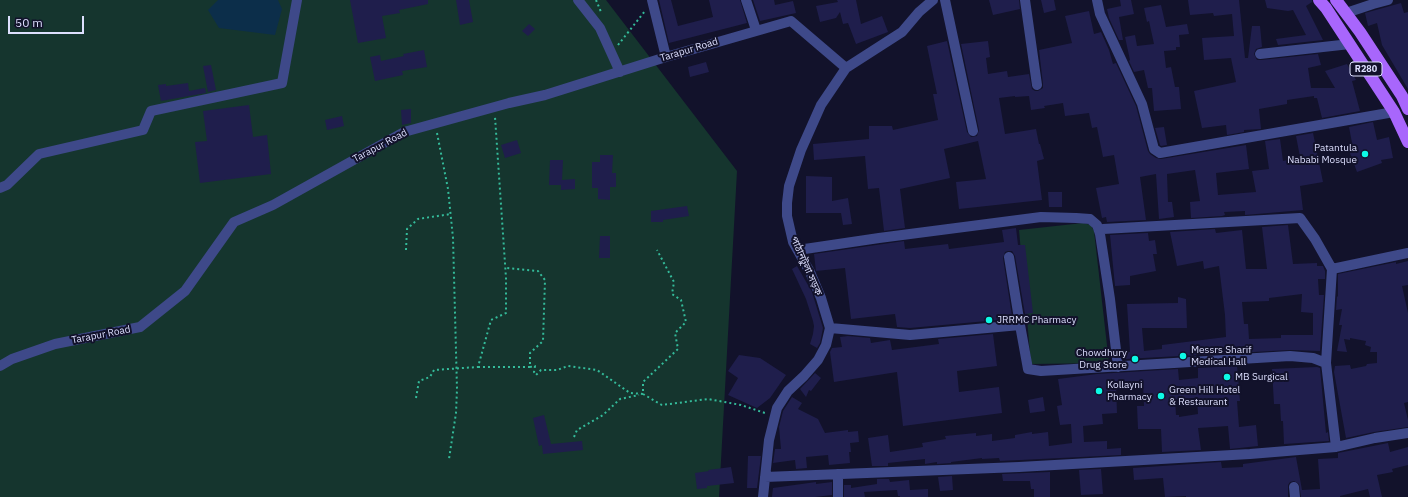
<!DOCTYPE html>
<html>
<head>
<meta charset="utf-8">
<style>
  body { margin:0 }
  #map { position:relative; width:1408px; height:497px; overflow:hidden; background:#12122b; font-family:"IBM Plex Sans",sans-serif }
  canvas { display:block }
  .scale { position:absolute; left:8px; top:16px; width:76px; height:18px; box-sizing:border-box; border:2px solid #dddffe; border-top:0; padding-left:5px; font-size:12px; line-height:14px; white-space:nowrap; color:#dddffe; -webkit-text-stroke:3px #12122b; paint-order:stroke }
</style>
</head>
<body>
<div id="map">
<canvas width="1408" height="497"></canvas>
<div class="scale">50 m</div>
</div>
<script>
const g = document.querySelector('canvas').getContext('2d');
g.lineJoin = 'round';
function fillPath(path, color) { g.fillStyle = color; g.fill(path, 'evenodd'); }
const shape = rows => new Path2D(rows.map(r => 'M' + r).join(''));
function stroke(path, color, width, dash) { g.strokeStyle = color; g.lineWidth = width; g.lineCap = dash ? 'butt' : 'round'; g.setLineDash(dash || []); g.stroke(path); }
function label(font, color, halo, rows, align = 'center') {
  g.font = font + ' "IBM Plex Sans","Noto Sans Bengali",sans-serif'; g.lineWidth = 4; g.setLineDash([]); g.textBaseline = 'middle'; g.strokeStyle = halo; g.fillStyle = color; for (const [text, x, y, turn = 0] of rows) {
    g.save(); g.translate(x, y); g.rotate((+turn || 0) * Math.PI / 180); g.textAlign = isNaN(turn) ? turn : align; if (halo) g.strokeText(text, 0, 0); g.fillText(text, 0, 0); g.restore();
  }
}
const green = shape([
  [0,0,606,0,737,171,719,497,0,497],
  [1083,223,1091,225,1094,231,1109,363,1031,364,1019,230]
]);
const water = shape([
  [218,0,278,0,282,9,275,35,219,28,208,10]
]);
const building = shape([
  [350,0,428,0,428,4,399,10,400,13,382,16,386,38,358,43],
  [456,0,469,0,473,22,460,25],
  [659,0,671,0,678,26,713,17,709,0,740,0,747,23,669,43],
  [753,0,774,0,775,5,793,1,796,13,760,21],
  [837,0,856,0,861,24,882,16,888,32,856,44,848,23,843,24,840,12,836,18,820,22,816,6,838,2],
  [989,0,1019,0,1020,9,993,15],
  [1041,0,1054,0,1056,10,1044,13],
  [1120,0,1131,0,1134,14,1119,17,1123,40,1119,40,1109,18,1107,9,1121,6],
  [1188,0,1239,0,1245,58,1248,58,1252,26,1260,26,1262,47,1256,49,1254,54,1257,60,1261,60,1318,54,1321,65,1308,68,1311,88,1335,88,1325,71,1347,64,1356,80,1352,81,1360,111,1322,118,1317,98,1314,98,1314,96,1287,100,1287,104,1259,109,1261,129,1244,130,1244,132,1227,135,1226,125,1202,128,1194,91,1236,82,1231,58,1204,60,1202,38,1234,36,1232,14,1214,16,1213,13,1190,15],
  [1265,0,1312,0,1312,2,1306,6,1323,40,1278,45,1276,39,1306,35,1293,10,1288,11,1267,8],
  [1401,3,1404,13,1408,12,1408,89,1382,45,1377,23,1368,26,1365,13],
  [1161,5,1166,27,1187,24,1189,34,1179,35,1180,47,1176,47,1176,50,1164,51,1166,68,1171,67,1175,87,1179,87,1181,109,1154,111,1152,88,1148,88,1144,70,1134,72,1129,61,1130,60,1125,37,1135,35,1137,46,1154,44,1149,21,1147,22,1144,8],
  [1089,11,1094,34,1101,32,1109,50,1113,64,1116,63,1136,106,1148,151,1150,154,1156,158,1161,159,1246,145,1249,169,1216,173,1218,195,1256,192,1252,171,1269,169,1265,141,1280,139,1283,161,1300,157,1296,136,1313,133,1323,182,1300,186,1303,210,1245,215,1245,211,1224,212,1225,215,1222,216,1191,218,1190,202,1200,201,1195,170,1167,174,1168,202,1172,202,1174,217,1159,219,1156,174,1140,177,1146,220,1107,222,1106,217,1102,218,1096,188,1119,184,1114,155,1103,157,1097,127,1092,128,1089,113,1065,116,1063,103,1044,106,1045,108,1031,110,1029,96,1015,97,1015,96,999,98,1005,134,1036,129,1039,144,1040,144,1044,159,1037,161,1042,200,959,209,956,182,986,179,978,141,944,149,950,178,900,189,905,228,884,231,879,188,868,189,865,156,814,160,813,144,869,139,869,126,892,126,893,130,938,120,933,94,937,94,927,46,947,41,967,132,971,137,977,136,979,130,961,44,988,41,990,57,986,58,988,74,1007,71,1008,77,1029,74,1032,89,1035,91,1038,91,1043,88,1043,84,1039,50,1072,43,1065,16],
  [529,24,535,29,528,36,522,31],
  [424,50,427,67,402,71,403,75,375,81,370,57,380,55,381,61,404,56,403,54],
  [706,62,709,72,690,77,688,67],
  [211,65,216,90,208,92,203,66],
  [188,83,189,91,205,88,206,93,161,101,158,85,166,84,166,86],
  [249,105,253,137,267,135,271,174,200,183,195,142,207,141,203,111],
  [411,109,411,123,402,125,401,110],
  [342,116,344,126,327,130,325,120],
  [1373,122,1377,140,1389,137,1393,158,1381,160,1382,163,1357,172,1347,145,1352,143,1349,127],
  [1164,127,1167,145,1161,146,1160,145,1155,128],
  [517,140,521,153,505,158,501,145],
  [600,155,613,155,612,173,616,173,616,187,610,187,610,200,598,199,598,188,592,188,592,162,600,162],
  [550,160,563,160,562,180,575,179,575,189,561,190,561,185,549,185],
  [806,176,832,177,832,201,848,198,852,224,843,225,841,213,806,213],
  [1048,192,1062,192,1062,207,1049,207],
  [687,206,689,216,663,220,663,222,651,222,651,211],
  [1288,225,1293,264,1317,263,1317,266,1323,266,1325,271,1325,279,1318,279,1319,295,1324,295,1320,351,1290,350,1125,359,1124,352,1130,352,1127,304,1178,303,1178,297,1186,299,1187,328,1142,328,1144,351,1162,349,1162,345,1226,337,1225,315,1219,266,1204,269,1203,261,1177,266,1170,232,1215,229,1216,233,1242,230,1246,269,1267,269,1262,227],
  [1302,294,1301,312,1313,313,1313,335,1281,335,1281,338,1249,339,1248,324,1244,324,1242,302,1269,301,1269,298],
  [1016,228,1018,245,1025,245,1033,313,1025,314,1015,256,1012,251,1008,251,1005,252,1003,258,1012,316,1009,316,1009,319,910,328,897,327,895,314,851,319,845,268,816,271,814,254,904,241,905,249,948,244,949,249,1004,242,1002,230],
  [1148,233,1149,241,1155,240,1157,254,1153,254,1156,271,1130,276,1130,285,1115,286,1110,235],
  [600,236,610,236,610,258,599,258],
  [1408,261,1408,285,1402,286,1408,313,1408,402,1404,403,1408,420,1408,427,1374,432,1346,438,1334,372,1335,366,1350,365,1351,369,1366,366,1367,364,1377,363,1377,352,1370,352,1371,347,1365,345,1366,341,1350,338,1350,340,1344,339,1347,352,1337,351,1342,325,1339,325,1342,309,1336,310,1337,296,1338,297,1338,274,1396,262,1396,264],
  [797,266,812,292,823,328,820,343,817,348,810,344,813,334,814,326,813,321,806,299,792,269],
  [993,334,997,366,957,371,959,392,999,387,1002,413,903,426,897,372,834,382,830,352,832,348,842,347,840,337,848,336,870,338,871,343,890,340,892,350,939,344,938,339],
  [739,355,760,358,786,375,770,398,757,408,728,395,738,378,728,371],
  [1237,366,1240,401,1237,401,1239,427,1256,425,1258,446,1230,449,1228,426,1198,428,1201,450,1162,452,1161,429,1138,429,1137,406,1144,406,1143,382,1116,385,1117,413,1102,414,1103,424,1083,426,1084,442,1107,441,1107,449,1121,448,1121,455,1000,461,999,458,982,459,982,458,951,462,951,463,937,464,937,462,925,464,925,459,888,463,888,466,872,466,868,438,888,435,890,452,923,447,922,443,946,439,945,436,976,433,976,436,992,434,992,441,1015,438,1015,435,1032,432,1032,434,1048,432,1049,446,1072,443,1071,424,1060,425,1057,406,1062,405,1058,379,1097,374,1178,369,1179,380,1198,378,1198,368],
  [1197,398,1198,414,1179,417,1179,415,1176,415,1175,399],
  [1317,367,1320,368,1326,433,1328,432,1329,441,1284,444,1283,421,1281,421,1280,404,1274,404,1272,369],
  [815,373,821,378,811,391,809,390,806,397,800,389],
  [792,397,802,403,798,409,818,419,825,433,848,430,848,432,858,431,859,442,850,443,851,452,849,452,850,463,829,465,828,455,806,457,807,468,796,469,795,460,773,463,775,449,781,449,779,427,783,411],
  [1043,397,1045,411,1030,413,1028,400],
  [544,415,551,444,582,441,583,450,543,454,542,445,539,446,533,418],
  [1388,443,1390,452,1408,447,1408,465,1392,469,1393,472,1377,475,1382,497,1370,497,1368,489,1340,496,1340,497,1301,497,1299,484,1294,481,1290,482,1288,485,1288,497,1186,497,1186,496,1165,497,1163,478,1134,480,1133,468,1221,462,1222,468,1243,467,1243,464,1296,457,1302,490,1320,489,1318,459,1338,458,1338,453],
  [748,456,761,456,757,488,747,488],
  [731,467,734,483,707,486,707,488,697,489,695,473,709,471,708,470],
  [1101,469,1103,494,1081,495,1079,470],
  [1050,472,1050,497,1034,497,1034,489,1031,489,1030,481,1003,481,1002,474],
  [952,476,953,490,940,491,938,477],
  [877,479,889,479,890,482,909,480,910,490,928,489,928,497,900,497,900,496,898,496,897,490,864,492,865,497,844,497,844,485,851,485,851,488,877,484],
  [816,482,816,484,832,482,832,495,815,497,772,497,773,488]
]);
const path = shape([
  [596,0,601,12],
  [618,45,645,11],
  [437,133,448,189,453,238,457,389,456,413,449,459],
  [406,250,407,229,418,219,451,214],
  [478,367,530,367,530,353,543,341,545,280,538,271,506,268],
  [530,367,535,366,534,372,536,375,541,370,557,370,568,366,597,370,630,393,643,394,643,382,678,349,675,333,686,322,681,300,672,294,674,282,657,250],
  [643,394,662,405,708,399,741,405,765,413],
  [416,398,419,381,430,377,434,370,478,367,491,320,506,313,506,278,495,117],
  [574,437,577,430,603,415,620,399,639,395]
]);
const minor = shape([
  [578,0,600,28,620,72],
  [652,0,666,57],
  [746,0,756,30],
  [945,0,973,131],
  [1025,0,1037,85],
  [1097,0,1100,14,1142,104,1154,149,1160,153,1394,112],
  [1346,13,1373,4,1388,0],
  [1260,54,1350,44],
  [0,188,7,185,39,154,143,130,151,111,282,83,297,0],
  [1103,229,1300,218,1315,239,1332,269],
  [798,250,879,238,1041,217,1076,218,1090,219,1097,225,1100,234,1110,299,1118,367],
  [1009,257,1020,325],
  [830,328,910,335,1020,325,1028,369,1041,371,1290,356,1313,358,1326,363,1336,447],
  [1326,363,1332,269,1408,253],
  [0,366,12,359,55,344,140,327,185,291,234,222,273,205,404,132,509,103,545,95,666,57,791,21,846,68],
  [838,474,838,497],
  [765,477,1019,467,1250,454,1336,447,1375,438,1408,433],
  [1294,487,1295,497],
  [763,497,769,440,777,408,788,391,804,376,818,360,826,345,830,328,821,298,810,272,793,242,787,216,787,203,789,186,801,150,821,105,846,68,902,32,919,12,933,0]
]);
const major = shape([
  [1319,0,1326,8,1394,112,1408,142],
  [1336,0,1360,32,1402,96,1408,109]
]);
const markers = [
  [1365,154,4,"#0dfae6"],
  [989,320,4,"#0dfae6"],
  [1183,356,4,"#0dfae6"],
  [1135,359,4,"#0dfae6"],
  [1227,377,4,"#0dfae6"],
  [1099,391,4,"#0dfae6"],
  [1161,396,4,"#0dfae6"]
];
const shields = [
  [1366,69,32]
];
const shieldNames = [
  ["R280",1366,69]
];
const streetNames = [
  ["Tarapur Road",689,50,-17],
  ["Tarapur Road",380,146,-28],
  ["পাঠানটুলা সড়ক",806,266,66],
  ["Tarapur Road",101,335,-11]
];
const poiNames = [
  ["Patantula",1357,148,"right"],
  ["Nababi Mosque",1357,160,"right"],
  ["JRRMC Pharmacy",997,320],
  ["Messrs Sharif",1191,350],
  ["Medical Hall",1191,362],
  ["Chowdhury",1127,353,"right"],
  ["Drug Store",1127,365,"right"],
  ["MB Surgical",1235,377],
  ["Kollayni",1107,385],
  ["Pharmacy",1107,397],
  ["Green Hill Hotel",1169,390],
  ["& Restaurant",1169,402]
];
fillPath(green, '#15352e');
fillPath(water, '#0c2e4a');
fillPath(building, '#1f1e4c');
stroke(path, '#34bb9a', 2, [2, 3]);
stroke(minor, '#3e4989', 10);
stroke(major, '#a866fc', 12);
for (const [x, y, r, color] of markers) { const dot = new Path2D(); dot.arc(x, y, r, 0, 2 * Math.PI); g.fillStyle = color; g.fill(dot); stroke(dot, '#12122b', 1.5); }
for (const [x, y, w] of shields) { const box = new Path2D(); box.roundRect(x - w / 2, y - 7, w, 14, 3); g.fillStyle = '#12122b'; g.fill(box); stroke(box, '#dddffe', 1); }
label('bold 9px', '#dddffe', null, shieldNames);
label('10px', '#dddffe', '#12122b', streetNames);
label('10px', '#dddffe', '#12122b', poiNames, 'left');
</script>
</body>
</html>
